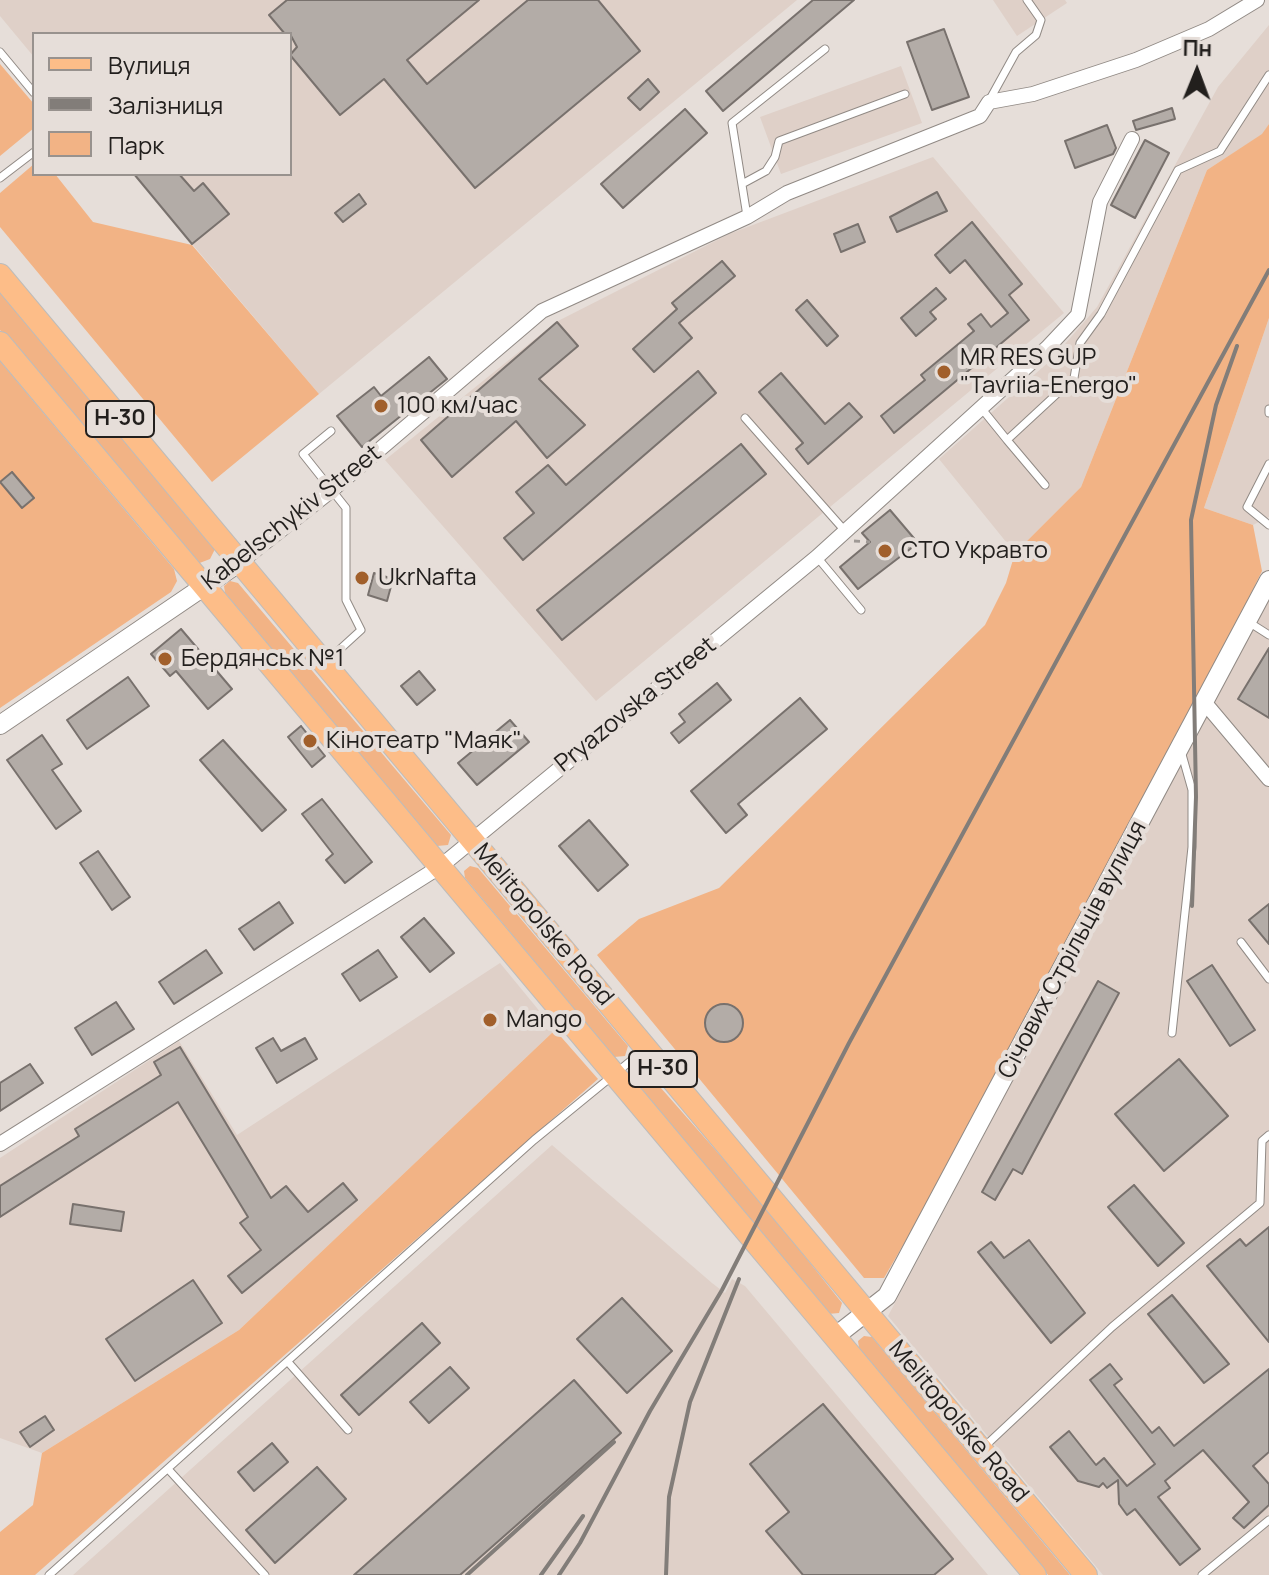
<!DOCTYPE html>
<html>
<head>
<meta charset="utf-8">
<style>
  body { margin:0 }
  #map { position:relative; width:1269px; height:1575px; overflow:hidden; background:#e6ded9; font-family:Manrope,sans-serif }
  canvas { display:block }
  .legend { position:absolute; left:32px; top:32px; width:260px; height:144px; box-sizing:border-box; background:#e6ded9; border:2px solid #98928e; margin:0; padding:10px 14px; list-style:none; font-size:24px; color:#221f1d }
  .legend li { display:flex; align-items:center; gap:16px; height:40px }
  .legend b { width:40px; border:2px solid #98928e }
  .north { position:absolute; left:1157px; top:32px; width:80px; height:80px; -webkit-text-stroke:6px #e6ded9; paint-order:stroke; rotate:1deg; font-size:22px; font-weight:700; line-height:32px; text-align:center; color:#221f1d }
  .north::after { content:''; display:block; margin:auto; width:28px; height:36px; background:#221f1d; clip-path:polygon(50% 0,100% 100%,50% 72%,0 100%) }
</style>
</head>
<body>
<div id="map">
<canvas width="1269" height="1575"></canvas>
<ul class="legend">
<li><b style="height:10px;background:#fdbd88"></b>Вулиця</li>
<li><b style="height:10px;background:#827d79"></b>Залізниця</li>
<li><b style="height:22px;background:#f2b385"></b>Парк</li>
</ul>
<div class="north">Пн</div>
</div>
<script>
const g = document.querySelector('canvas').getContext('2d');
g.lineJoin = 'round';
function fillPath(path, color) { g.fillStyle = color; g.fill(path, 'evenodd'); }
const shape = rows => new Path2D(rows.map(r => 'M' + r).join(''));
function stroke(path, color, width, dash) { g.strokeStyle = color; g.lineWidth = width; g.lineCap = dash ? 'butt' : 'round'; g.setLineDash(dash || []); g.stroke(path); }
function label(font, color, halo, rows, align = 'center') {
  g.font = font + ' Manrope,sans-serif'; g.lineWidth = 8; g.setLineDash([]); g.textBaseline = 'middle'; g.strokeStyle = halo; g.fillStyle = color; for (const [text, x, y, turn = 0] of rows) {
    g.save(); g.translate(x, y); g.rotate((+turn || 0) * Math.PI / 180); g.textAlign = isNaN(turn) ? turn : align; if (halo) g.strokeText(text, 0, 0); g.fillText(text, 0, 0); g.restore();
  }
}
const built = shape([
  [0,0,797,0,319,394,133,174,290,174,290,34,34,34,34,57,0,16],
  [993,0,1065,0,1067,3,1017,36],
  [1269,25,1269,124,1263,134,1207,170,1081,487,1015,553,939,459,1052,359,1097,307,1218,87],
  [901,66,922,123,781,174,760,117],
  [933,157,1064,313,596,701,385,460,556,322,729,234],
  [1269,318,1269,517,1253,525,1204,508],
  [1269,599,1269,1575,1103,1575,888,1316],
  [500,963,555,1030,239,1330,42,1453,0,1438,0,1158,179,1041,237,1135],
  [552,1145,712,1283,725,1293,732,1279,745,1286,988,1575,73,1575]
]);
const green = shape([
  [0,64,34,104,34,128,0,156],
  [1269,124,1269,318,1204,508,1253,525,1262,571,1178,741,913,1228,884,1278,864,1278,597,955,639,919,719,888,985,625,1006,583,1015,553,1081,487,1207,170,1262,134],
  [34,164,34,174,55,174,93,222,192,245,319,394,212,482,0,227,0,193],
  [0,291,216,547,210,559,197,564,0,330],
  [0,361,174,569,177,581,171,592,0,708],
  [230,581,238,583,451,835,448,845,437,846,225,593,224,586],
  [470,866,478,868,628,1046,625,1056,614,1057,465,878,464,871],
  [555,1030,598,1079,35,1575,0,1575,0,1532,33,1505,42,1453,239,1330],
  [639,1069,646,1071,763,1204,842,1303,839,1313,828,1314,634,1081,633,1074],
  [864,1336,872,1337,1070,1575,1048,1575,859,1348,858,1341]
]);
const building = shape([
  [287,0,479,0,407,60,427,84,528,0,598,0,640,51,475,188,384,79,340,115,290,55,297,47,290,34,285,34,269,15,287,0],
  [813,0,854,0,723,111,706,91,813,0],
  [944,29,969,97,932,110,907,42,944,29],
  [648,79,659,92,640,110,628,98,648,79],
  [1172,108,1175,119,1136,130,1133,121,1172,108],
  [685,109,707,133,623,208,601,184,685,109],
  [1107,125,1116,148,1113,154,1075,168,1065,141,1107,125],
  [1145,140,1169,153,1135,218,1111,205,1145,140],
  [134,174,179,174,194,191,203,183,229,214,192,244,134,174],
  [937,192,947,211,897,232,890,217,937,192],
  [359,194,366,204,343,222,335,213,359,194],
  [972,222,1022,284,1009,295,1029,320,894,433,881,416,925,380,921,375,974,331,968,324,981,314,991,327,1008,313,965,260,950,273,935,255,972,222],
  [858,224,865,242,841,252,834,234,858,224],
  [722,261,735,276,679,323,692,338,654,372,633,349,677,309,672,303,722,261],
  [936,288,946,299,930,312,936,319,916,336,901,318,936,288],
  [807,300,838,336,827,346,796,310,807,300],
  [557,322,578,346,539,379,585,425,547,458,516,421,452,477,421,440,557,322],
  [429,357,447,379,362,447,337,416,374,387,381,396,429,357],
  [698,371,716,393,523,560,504,538,534,513,516,492,548,465,566,485,698,371],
  [781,373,825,424,849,403,862,417,808,464,796,449,803,443,759,392,781,373],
  [741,444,766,474,562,640,537,610,741,444],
  [12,472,34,498,22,508,0,482,12,472],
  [890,510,918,543,858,589,840,567,870,542,862,533,890,510],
  [374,573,393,579,387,601,368,595,374,573],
  [181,629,232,689,208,709,176,671,170,676,151,654,181,629],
  [1269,648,1269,718,1238,699,1269,648],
  [419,671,435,690,417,705,401,686,419,671],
  [128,677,149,706,87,749,67,720,128,677],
  [717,683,731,700,679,743,671,733,685,722,679,714,717,683],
  [800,698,827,729,738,804,747,815,726,833,691,791,800,698],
  [510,720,529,742,477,785,458,763,510,720],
  [301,726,325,756,312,767,288,737,301,726],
  [42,735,62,764,52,770,81,811,56,829,7,760,42,735],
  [223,740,286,810,262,831,200,760,223,740],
  [322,799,372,862,345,883,326,860,333,854,302,814,322,799],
  [589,820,628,865,598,891,559,846,589,820],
  [98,851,130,897,112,910,80,863,98,851],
  [279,902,293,923,254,950,239,929,279,902],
  [1269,904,1269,944,1249,920,1269,904],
  [424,918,454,953,430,972,401,937,424,918],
  [206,950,222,973,174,1004,159,982,206,950],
  [378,950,397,977,360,1001,342,974,378,950],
  [1212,965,1255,1030,1230,1046,1187,981,1212,965],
  [1098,981,1119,993,1022,1174,1013,1169,995,1200,982,1192,1098,981],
  [116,1002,134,1029,92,1055,75,1028,116,1002],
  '705 1023a19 19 0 1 1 38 0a19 19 0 1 1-38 0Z',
  [273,1038,281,1051,305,1038,317,1059,277,1083,256,1048,273,1038],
  [180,1047,271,1198,286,1186,308,1212,343,1183,357,1200,242,1293,228,1276,261,1250,240,1223,248,1217,178,1102,0,1217,0,1186,79,1136,75,1129,161,1075,154,1062,180,1047],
  [1179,1059,1228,1116,1164,1171,1115,1114,1179,1059],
  [30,1064,43,1083,0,1111,0,1083,30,1064],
  [1134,1185,1184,1243,1158,1266,1108,1207,1134,1185],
  [73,1204,124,1212,121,1231,70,1224,73,1204],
  [1269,1227,1269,1342,1207,1266,1240,1239,1246,1246,1269,1227],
  [1029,1240,1085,1313,1051,1343,978,1252,991,1242,1004,1258,1029,1240],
  [193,1280,222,1323,135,1381,106,1339,193,1280],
  [1172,1295,1229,1364,1204,1383,1148,1314,1172,1295],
  [622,1298,672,1351,627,1393,577,1339,622,1298],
  [422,1323,440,1343,359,1415,341,1395,422,1323],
  [1110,1364,1122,1379,1114,1385,1152,1433,1159,1427,1174,1446,1269,1369,1269,1452,1253,1466,1269,1484,1269,1505,1244,1528,1233,1518,1249,1502,1203,1450,1165,1481,1170,1488,1158,1497,1200,1549,1180,1565,1135,1509,1127,1515,1119,1504,1118,1480,1107,1488,1103,1483,1099,1487,1078,1481,1050,1447,1069,1431,1096,1465,1104,1458,1127,1486,1155,1464,1090,1380,1110,1364],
  [450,1367,469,1388,429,1423,410,1402,450,1367],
  [574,1380,621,1433,460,1575,354,1575,574,1380],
  [823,1404,953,1559,934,1575,803,1575,766,1531,789,1512,750,1464,823,1404],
  [45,1416,54,1430,30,1447,20,1432,45,1416],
  [272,1443,288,1462,254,1491,238,1472,272,1443],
  [317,1467,346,1499,275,1563,246,1530,317,1467]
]);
const path = shape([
  [854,541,870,542]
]);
const service = shape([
  [0,52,34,93],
  [989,101,1016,52,1036,35,1041,20,1027,0],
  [0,178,34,152],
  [742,184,766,171,775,157,779,141,905,94],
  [747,216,732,123,825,49],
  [982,409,1007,440,1074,378,1080,343,1101,314,1178,170,1220,151,1269,75],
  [1269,409,1269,413],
  [745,418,845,531],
  [1007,440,1045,485],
  [1269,464,1247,507,1269,525],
  [817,557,861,610],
  [1247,621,1269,635],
  [326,662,361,630,346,600,346,508,303,454,331,431],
  [1241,942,1269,979],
  [1172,1033,1192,847,1192,790,1181,751],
  [288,1362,348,1430],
  [983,1448,1112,1327,1260,1203,1262,1141,1269,1135],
  [168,1469,265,1575],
  [49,1575,534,1140,644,1050],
  [1202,1575,1269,1520]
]);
const minor = shape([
  [240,562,332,490,542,311,747,217,787,193,980,116,989,102,1033,94,1136,60,1209,29,1257,0],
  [1205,703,1269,779],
  [0,1144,441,866,817,557,1047,348,1078,315,1100,202,1132,139]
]);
const tertiary = shape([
  [0,725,240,562],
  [837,1335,887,1296,1269,580]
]);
const primary = shape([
  [0,275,1086,1575],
  [0,343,1035,1575]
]);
const rail = shape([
  [1192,906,1196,797,1191,520,1216,405,1237,346],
  [467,1575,614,1442],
  [541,1575,583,1516],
  [559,1575,580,1543,650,1411,722,1290,849,1043,1269,270],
  [666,1575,669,1497,690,1402,739,1279]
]);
const markers = [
  [944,372,8,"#a15f2b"],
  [381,406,8,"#a15f2b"],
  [885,551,8,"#a15f2b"],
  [362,578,8,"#a15f2b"],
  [165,659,8,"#a15f2b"],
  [310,741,8,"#a15f2b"],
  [490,1020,8,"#a15f2b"]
];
const shields = [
  [120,419,68],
  [663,1069,68]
];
const shieldNames = [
  ["Н-30",120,419],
  ["Н-30",663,1069]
];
const poiNames = [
  ["MR RES GUP",960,358],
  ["\"Tavriia-Energo\"",960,386],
  ["100 км/час",397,406],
  ["СТО Укравто",901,551],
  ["UkrNafta",378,578],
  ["Бердянськ №1",181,659],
  ["Кінотеатр \"Маяк\"",326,741],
  ["Mango",506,1020]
];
const streetNames = [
  ["Kabelschykiv Street",292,518,-38],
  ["Pryazovska Street",636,705,-39],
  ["Melitopolske Road",543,925,50],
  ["Січових Стрільців вулиця",1073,950,-62],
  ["Melitopolske Road",958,1422,50]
];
fillPath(built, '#dfd0c8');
fillPath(green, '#f2b385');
fillPath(building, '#b3aca7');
stroke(building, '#78716d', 2);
stroke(service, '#918a85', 9);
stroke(minor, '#918a85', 16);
stroke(tertiary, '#918a85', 20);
stroke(primary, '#bdbcbb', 24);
stroke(path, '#9f9995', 3, [6, 6]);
stroke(service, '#fff', 7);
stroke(minor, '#fff', 14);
stroke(tertiary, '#fff', 18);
stroke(primary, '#fdbd88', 22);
stroke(rail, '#827d79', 4);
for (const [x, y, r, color] of markers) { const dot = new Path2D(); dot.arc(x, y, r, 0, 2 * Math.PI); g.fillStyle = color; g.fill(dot); stroke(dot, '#e6ded9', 3); }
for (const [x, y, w] of shields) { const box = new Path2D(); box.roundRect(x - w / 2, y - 18, w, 36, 6); g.fillStyle = '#e6ded9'; g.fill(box); stroke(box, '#221f1d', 2); }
label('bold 22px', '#221f1d', null, shieldNames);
label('24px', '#221f1d', '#e6ded9', poiNames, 'left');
label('24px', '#221f1d', '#e6ded9', streetNames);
</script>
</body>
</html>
